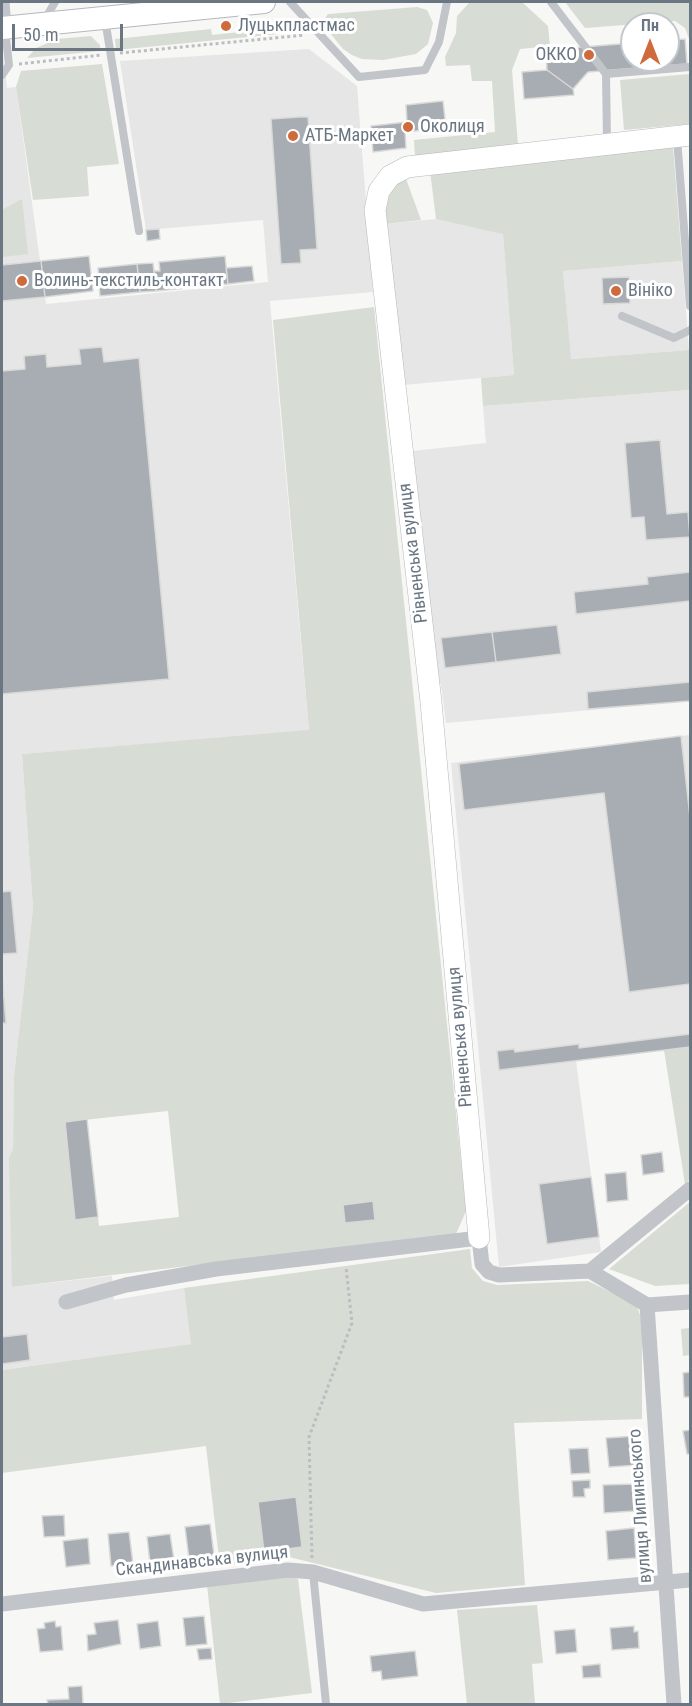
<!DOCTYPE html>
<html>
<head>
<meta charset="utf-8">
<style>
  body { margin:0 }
  #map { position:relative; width:692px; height:1706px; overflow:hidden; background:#f7f7f5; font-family:"Roboto Condensed",sans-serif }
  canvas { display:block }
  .frame { position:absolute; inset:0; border:3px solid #6a7682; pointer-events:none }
  .north { position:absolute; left:620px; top:12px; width:60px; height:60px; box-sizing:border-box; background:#fff; border:2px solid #c3c8cd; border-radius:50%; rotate:0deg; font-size:16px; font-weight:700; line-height:24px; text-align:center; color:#6a7682 }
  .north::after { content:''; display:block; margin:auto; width:21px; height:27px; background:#cf6a3d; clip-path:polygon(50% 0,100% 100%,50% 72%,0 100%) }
  .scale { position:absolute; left:12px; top:24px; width:111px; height:27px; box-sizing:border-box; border:3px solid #6a7682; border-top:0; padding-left:8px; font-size:18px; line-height:21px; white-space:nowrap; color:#6a7682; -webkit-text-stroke:4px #fff; paint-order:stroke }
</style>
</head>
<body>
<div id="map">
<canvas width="692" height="1706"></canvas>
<div class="frame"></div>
<div class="north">Пн</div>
<div class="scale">50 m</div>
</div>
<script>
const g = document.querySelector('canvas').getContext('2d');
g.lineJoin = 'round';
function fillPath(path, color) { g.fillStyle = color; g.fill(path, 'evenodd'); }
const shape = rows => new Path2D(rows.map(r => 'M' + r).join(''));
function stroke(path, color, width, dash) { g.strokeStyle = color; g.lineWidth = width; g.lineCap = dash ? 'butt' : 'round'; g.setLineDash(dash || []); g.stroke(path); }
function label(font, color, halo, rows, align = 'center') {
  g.font = font + ' "Roboto Condensed",sans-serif'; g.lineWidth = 6; g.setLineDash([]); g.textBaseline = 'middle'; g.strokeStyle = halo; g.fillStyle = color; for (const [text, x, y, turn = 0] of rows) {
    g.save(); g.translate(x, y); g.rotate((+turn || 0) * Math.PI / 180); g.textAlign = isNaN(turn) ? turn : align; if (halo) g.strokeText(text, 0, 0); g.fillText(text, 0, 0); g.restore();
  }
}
const built = shape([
  [2,46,7,88,16,87,46,304,268,282,263,220,146,230,120,61,309,49,357,86,373,292,270,301,309,731,22,754,33,908,14,1076,12,1287,112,1276,114,1300,184,1288,192,1344,2,1370],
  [436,219,503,233,514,375,403,385,386,224],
  [682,261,689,350,570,359,563,271],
  [690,390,690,701,446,723,441,684,438,684,413,451,486,443,483,406],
  [690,735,690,1047,576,1061,601,1252,499,1267,451,763]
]);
const green = shape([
  [470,2,522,2,548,26,550,46,520,49,512,70,518,145,415,157,414,140,495,132,492,81,472,81,470,65,446,66,445,57,456,33,457,16],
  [565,2,690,2,690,41,685,28,675,21,585,28],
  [417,7,427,10,433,23,428,44,416,54,383,60,362,59,352,55,343,49,322,23,328,14],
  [277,23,278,34,116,50,115,39,211,29,212,35,249,31,249,26],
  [91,36,100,45,100,51,27,58,36,48,57,39],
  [102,64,119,164,87,167,89,196,33,200,16,87,21,71],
  [690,74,690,124,624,130,620,80],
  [673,146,682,261,563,271,571,359,689,350,690,390,483,406,481,378,514,375,503,234,436,219,430,171],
  [405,176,421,220,386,224,386,195],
  [22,199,28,254,2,257,2,210],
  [374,307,466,1211,456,1234,12,1287,9,1158,13,1150,14,1076,33,908,22,754,309,730,273,320],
  [168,1111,179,1217,99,1226,98,1217,76,1219,65,1122],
  [690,1047,690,1179,685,1184,664,1050],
  [690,1202,690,1284,655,1286,609,1269],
  [470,1249,472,1268,483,1281,497,1285,588,1281,636,1304,642,1320,642,1419,514,1423,525,1585,436,1593,289,1557,220,1567,206,1446,2,1473,2,1370,191,1344,184,1288],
  [690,1328,690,1355,683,1356,681,1329],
  [288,1576,298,1579,312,1693,220,1704,207,1585],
  [537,1605,543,1663,532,1664,535,1704,467,1704,457,1610]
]);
const building = shape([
  [685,39,687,64,588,72,573,89,547,70,546,50,632,43,632,60,668,60,668,40,685,39],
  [547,70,573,89,574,95,524,99,522,72,547,70],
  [443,101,446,128,405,132,406,148,373,152,371,126,407,122,406,105,443,101],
  [299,117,308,117,317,249,300,250,301,263,281,264,271,119,299,117],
  [159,229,160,239,147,241,146,230,159,229],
  [89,256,93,291,45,297,41,261,89,256],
  [225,256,228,284,156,291,154,271,160,271,159,262,225,256],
  [41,261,45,297,2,301,2,265,41,261],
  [153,263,156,291,140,292,137,264,153,263],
  [137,264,140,292,100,296,98,268,137,264],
  [252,266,254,281,228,284,226,268,252,266],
  [629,277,630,303,603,304,602,278,629,277],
  [102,347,104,362,139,358,169,679,2,694,2,371,25,369,24,356,46,354,47,367,81,364,79,349,102,347],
  [660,440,667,514,688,512,690,537,646,540,644,517,631,518,625,443,660,440],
  [690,572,690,601,576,614,574,592,648,584,647,577,690,572],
  [557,625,561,654,496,662,492,632,557,625],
  [492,632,496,662,445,668,441,638,492,632],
  [690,682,690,701,588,709,587,692,690,682],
  [681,736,690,817,690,984,629,992,604,793,464,810,459,764,681,736],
  [11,891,17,953,2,954,2,892,11,891],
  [2,975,6,1023,2,1023,2,975],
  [690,1034,690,1047,499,1070,497,1051,514,1049,515,1052,579,1044,579,1048,690,1034],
  [87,1119,98,1217,75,1220,65,1122,87,1119],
  [662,1152,664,1172,643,1175,641,1155,662,1152],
  [626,1172,628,1200,607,1202,605,1174,626,1172],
  [591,1177,599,1237,547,1244,539,1184,591,1177],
  [373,1201,375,1220,345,1223,343,1205,373,1201],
  [27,1334,30,1360,2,1364,2,1337,27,1334],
  [690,1372,690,1397,684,1397,683,1373,690,1372],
  [690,1430,690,1454,687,1454,683,1431,690,1430],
  [636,1436,638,1465,609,1467,606,1438,636,1436],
  [588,1448,590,1473,571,1474,569,1449,588,1448],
  [590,1480,590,1488,584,1489,585,1497,573,1497,572,1481,590,1480],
  [633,1484,634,1511,604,1513,603,1485,633,1484],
  [296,1497,302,1547,264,1552,258,1502,296,1497],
  [64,1515,65,1536,44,1537,42,1516,64,1515],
  [210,1524,214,1555,189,1559,185,1527,210,1524],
  [634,1528,636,1558,608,1560,606,1531,634,1528],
  [129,1532,133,1564,111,1566,108,1534,129,1532],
  [170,1534,174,1560,150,1563,147,1537,170,1534],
  [88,1538,90,1564,66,1567,63,1541,88,1538],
  [204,1616,207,1644,186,1646,183,1618,204,1616],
  [118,1620,121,1644,88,1651,87,1635,96,1634,94,1623,118,1620],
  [55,1621,56,1627,61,1626,63,1650,40,1652,37,1629,45,1628,44,1623,55,1621],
  [158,1621,161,1646,140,1649,137,1624,158,1621],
  [634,1626,634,1632,638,1631,639,1648,612,1650,610,1628,634,1626],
  [575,1629,577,1652,556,1654,554,1631,575,1629],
  [211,1648,212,1659,199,1660,197,1649,211,1648],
  [415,1651,418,1676,382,1680,381,1671,372,1672,370,1656,415,1651],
  [600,1664,601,1677,583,1678,582,1666,600,1664],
  [82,1686,83,1704,48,1704,47,1700,69,1699,68,1687,82,1686]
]);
const path = shape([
  [120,53,305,35],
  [19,64,102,55],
  [312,1558,309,1437,352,1323,346,1267]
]);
const lane = shape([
  [290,2,359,77,425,70,439,42,447,2],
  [551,2,606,74,690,67],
  [105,19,139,231],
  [44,21,55,2],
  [606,74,607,142],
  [2,75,9,65,5,29],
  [677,138,690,306],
  [622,316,674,338,690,330],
  [313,1572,326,1704]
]);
const street = shape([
  [2,2,4,27],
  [590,1271,690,1189],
  [66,1302,126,1285,216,1269,479,1238,482,1264,489,1272,499,1275,590,1271,647,1305],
  [647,1305,674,1704],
  [647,1305,690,1302],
  [2,1604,288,1570,313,1572,423,1604,690,1580]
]);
const secondary = shape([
  [479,1238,431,702,375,210,379,191,390,176,407,167,690,135]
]);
const primary = shape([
  [2,28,264,2]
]);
const markers = [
  [226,26,6,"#cf6a3d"],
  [589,55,6,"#cf6a3d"],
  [408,127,6,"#cf6a3d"],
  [293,136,6,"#cf6a3d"],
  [22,281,6,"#cf6a3d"],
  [616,291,6,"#cf6a3d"]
];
const poiNames = [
  ["Луцькпластмас",238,26],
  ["ОККО",577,55,"right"],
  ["Околиця",420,127],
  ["АТБ-Маркет",305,136],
  ["Волинь-текстиль-контакт",34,281],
  ["Вініко",628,291]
];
const streetNames = [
  ["Рівненська вулиця",414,553,-97],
  ["Рівненська вулиця",461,1037,-95],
  ["вулиця Липинського",641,1506,-94],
  ["Скандинавська вулиця",202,1562,-6]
];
fillPath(built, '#e5e6e5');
fillPath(green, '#d7dcd4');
fillPath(building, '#a7adb3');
stroke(building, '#d9d9d7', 1.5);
stroke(secondary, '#b4b8bc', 22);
stroke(primary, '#b5b8bc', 24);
stroke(path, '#bbbdc0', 3, [3, 3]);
stroke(lane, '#c1c4c8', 8);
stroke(street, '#c1c4c8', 15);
stroke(secondary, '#fff', 21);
stroke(primary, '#fff', 22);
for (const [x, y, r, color] of markers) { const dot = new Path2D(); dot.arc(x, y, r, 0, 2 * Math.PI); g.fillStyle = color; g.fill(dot); stroke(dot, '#fff', 2); }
label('18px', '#6a7682', '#fff', poiNames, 'left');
label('18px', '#6a7682', '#fff', streetNames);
</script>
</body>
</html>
